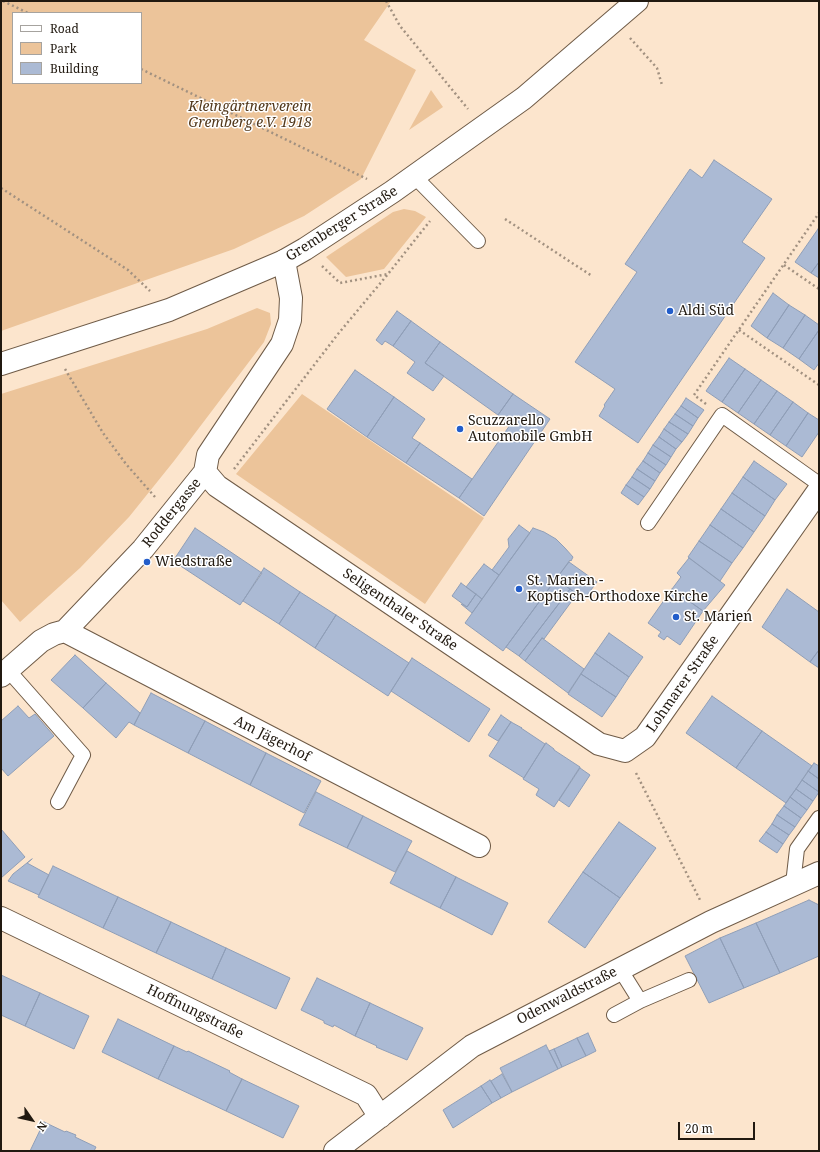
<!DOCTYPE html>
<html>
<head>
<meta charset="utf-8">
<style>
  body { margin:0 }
  #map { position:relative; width:820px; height:1152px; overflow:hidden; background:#fce5cd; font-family:"Noto Serif",serif }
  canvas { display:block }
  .frame { position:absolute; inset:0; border:2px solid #211910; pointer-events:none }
  .legend { position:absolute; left:12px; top:12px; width:130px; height:72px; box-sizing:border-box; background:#fff; border:1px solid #a6a39f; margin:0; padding:5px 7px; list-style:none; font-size:12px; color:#211910 }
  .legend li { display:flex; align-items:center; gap:8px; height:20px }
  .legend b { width:20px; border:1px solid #a6a39f }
  .north { position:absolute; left:12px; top:1100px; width:40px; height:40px; -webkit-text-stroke:3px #fff; paint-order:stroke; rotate:124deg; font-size:11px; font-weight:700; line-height:16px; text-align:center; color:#211910 }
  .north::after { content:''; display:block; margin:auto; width:14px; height:18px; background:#211910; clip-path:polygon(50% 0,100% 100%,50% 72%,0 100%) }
  .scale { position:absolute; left:678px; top:1122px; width:77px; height:18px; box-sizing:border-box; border:2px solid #211910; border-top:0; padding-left:5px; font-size:12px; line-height:14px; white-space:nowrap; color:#211910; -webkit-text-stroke:3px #fff; paint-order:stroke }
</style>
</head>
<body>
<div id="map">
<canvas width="820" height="1152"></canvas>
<div class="frame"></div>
<ul class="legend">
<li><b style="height:5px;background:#fff"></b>Road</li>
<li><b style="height:11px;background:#ecc49a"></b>Park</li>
<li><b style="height:11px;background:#abbad4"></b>Building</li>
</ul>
<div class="north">N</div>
<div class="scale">20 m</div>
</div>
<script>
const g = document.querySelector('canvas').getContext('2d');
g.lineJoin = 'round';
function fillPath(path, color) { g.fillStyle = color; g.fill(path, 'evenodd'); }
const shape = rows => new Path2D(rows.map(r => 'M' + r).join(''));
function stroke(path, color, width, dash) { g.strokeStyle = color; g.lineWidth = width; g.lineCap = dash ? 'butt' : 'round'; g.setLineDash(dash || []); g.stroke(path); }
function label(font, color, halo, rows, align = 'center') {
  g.font = font + ' "Noto Serif",serif'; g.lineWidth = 3; g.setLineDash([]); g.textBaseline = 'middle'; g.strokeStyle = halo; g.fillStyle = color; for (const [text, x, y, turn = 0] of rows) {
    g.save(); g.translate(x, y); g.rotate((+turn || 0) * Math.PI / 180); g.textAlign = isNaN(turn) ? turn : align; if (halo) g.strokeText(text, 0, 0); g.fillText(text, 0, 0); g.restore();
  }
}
const green = shape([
  [1,1,391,1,364,40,416,70,361,179,304,216,234,249,1,331],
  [13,13,141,13,141,83,13,83],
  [431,90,443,107,409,130],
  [404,209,415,211,426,217,384,269,346,277,326,257,393,212],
  [257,308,270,313,271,324,264,342,174,461,129,517,80,568,20,622,1,600,1,394,207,329],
  [302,394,484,518,425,604,236,474]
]);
const building = shape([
  [714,160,772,199,742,242,765,258,638,443,599,416,605,406,604,405,615,389,575,362,637,272,625,264,690,169,702,178,714,160],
  [818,229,819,230,819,262,811,273,795,262,818,229],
  [819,262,819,278,811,273,819,262],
  [773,293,789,305,767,338,751,326,773,293],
  [789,305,805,315,783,348,767,338,789,305],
  [397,311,411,321,393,346,385,341,382,345,376,340,397,311],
  [805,315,819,325,819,330,799,359,783,348,805,315],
  [411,321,440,342,425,363,444,376,433,391,407,373,415,362,393,346,411,321],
  [819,330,819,363,814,370,799,359,819,330],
  [440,342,513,394,498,415,425,363,440,342],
  [729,358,745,369,722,402,706,391,729,358],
  [745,369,761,380,738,413,722,402,745,369],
  [355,370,394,397,367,437,327,409,355,370],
  [761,380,777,391,754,424,738,413,761,380],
  [777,391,793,402,770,435,754,424,777,391],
  [513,394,550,419,484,516,459,498,510,425,498,415,513,394],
  [394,397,425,419,412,438,420,443,406,463,367,437,394,397],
  [686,398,704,410,698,418,681,406,686,398],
  [793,402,808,413,786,446,770,435,793,402],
  [681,406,698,418,693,426,675,414,681,406],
  [808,413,819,420,819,432,802,457,786,446,808,413],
  [675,414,693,426,688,434,669,422,675,414],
  [669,422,688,434,682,442,664,429,669,422],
  [664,429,682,442,676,449,659,437,664,429],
  [659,437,676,449,671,457,653,445,659,437],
  [420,443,472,479,459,498,406,463,420,443],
  [653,445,671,457,666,465,648,453,653,445],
  [648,453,666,465,660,473,643,461,648,453],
  [643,461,660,473,655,481,637,469,643,461],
  [754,461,787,484,775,500,743,477,754,461],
  [637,469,655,481,650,489,632,477,637,469],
  [632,477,650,489,644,497,626,485,632,477],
  [743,477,775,500,765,516,732,493,743,477],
  [626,485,644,497,638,505,621,493,626,485],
  [732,493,765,516,754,532,721,509,732,493],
  [721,509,754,532,743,548,710,525,721,509],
  [519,525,530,533,499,575,492,570,509,547,508,539,519,525],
  [710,525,743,548,732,563,699,541,710,525],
  [195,528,262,573,240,605,173,561,195,528],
  [533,528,544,532,556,539,565,548,573,557,571,561,570,560,503,651,465,623,533,528],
  [699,541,732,563,720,581,688,557,699,541],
  [689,558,725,585,703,611,672,589,681,577,677,573,689,558],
  [569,562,597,582,584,599,556,579,569,562],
  [484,564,499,575,482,599,466,587,484,564],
  [264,568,300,592,279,624,243,601,264,568],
  [556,579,570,589,519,656,506,647,556,579],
  [461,583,476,594,467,607,452,596,461,583],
  [570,589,577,594,544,639,542,638,525,661,519,656,570,589],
  [672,589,703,611,680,645,667,636,664,640,658,636,661,632,648,623,672,589],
  [787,589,819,612,819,650,810,662,762,627,787,589],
  [300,592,336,615,315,648,279,624,300,592],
  [476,594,482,599,472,613,461,604,467,607,476,594],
  [336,615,409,663,388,696,315,648,336,615],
  [609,633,643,657,629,677,595,653,609,633],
  [542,638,584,669,568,693,525,661,542,638],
  [819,650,819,668,810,662,819,650],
  [595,653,629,677,616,697,581,674,595,653],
  [75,655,106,683,83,708,51,680,75,655],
  [412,658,490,709,469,742,391,691,412,658],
  [581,674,616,697,602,717,568,694,581,674],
  [106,683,140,713,134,725,129,722,116,738,83,708,106,683],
  [151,693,205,721,188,753,134,725,151,693],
  [712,696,762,731,736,768,686,733,712,696],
  [18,706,29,718,35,714,54,736,8,776,1,768,1,721,18,706],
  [501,715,511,722,498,741,488,735,501,715],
  [205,721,266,753,250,785,188,753,205,721],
  [511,722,522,728,521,728,545,744,524,778,489,756,511,722],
  [762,731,812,766,786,803,736,768,762,731],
  [546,743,554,749,554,750,580,767,554,807,536,795,539,789,523,779,546,743],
  [266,753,321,781,304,813,250,785,266,753],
  [814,763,819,766,819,779,808,771,814,763],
  [580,768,590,775,569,807,559,800,580,768],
  [808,771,819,779,819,792,802,780,808,771],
  [802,780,819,792,813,801,796,789,802,780],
  [796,789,813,801,807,810,790,797,796,789],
  [316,792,363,816,347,848,299,825,316,792],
  [790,797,807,810,801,818,784,806,790,797],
  [784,806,801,818,795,827,777,815,784,806],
  [777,815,795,827,789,835,772,824,777,815],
  [363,816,412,841,395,872,347,848,363,816],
  [619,822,656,848,620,898,583,872,619,822],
  [772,824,789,835,783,844,766,832,772,824],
  [1,829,25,857,1,878,1,829],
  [766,832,783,844,777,853,759,841,766,832],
  [407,851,456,877,440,908,390,883,407,851],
  [32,859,27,863,49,875,39,895,8,881,13,874,32,859],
  [53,866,118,897,103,928,38,897,53,866],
  [583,872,620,898,585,948,548,922,583,872],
  [456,877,508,903,492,935,440,908,456,877],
  [118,897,171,922,156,953,103,928,118,897],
  [809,900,819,905,819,956,780,973,756,923,809,900],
  [171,922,226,948,212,979,156,953,171,922],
  [756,923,780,973,744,988,720,938,756,923],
  [720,938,744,988,709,1003,685,956,720,938],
  [226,948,290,978,276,1009,212,979,226,948],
  [1,975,40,993,25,1026,1,1015,1,975],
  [317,978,370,1003,355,1036,334,1025,333,1027,324,1023,324,1021,301,1010,317,978],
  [40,993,89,1016,74,1049,25,1026,40,993],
  [370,1003,423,1028,407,1060,376,1047,377,1046,355,1036,370,1003],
  [118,1019,174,1046,158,1079,102,1052,118,1019],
  [588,1033,596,1051,586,1056,577,1038,588,1033],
  [577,1038,586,1056,562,1067,554,1049,577,1038],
  [546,1045,558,1069,512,1092,500,1068,546,1045],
  [174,1046,187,1052,188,1051,230,1071,229,1072,242,1079,226,1111,158,1079,174,1046],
  [554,1049,562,1067,558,1069,549,1051,554,1049],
  [502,1074,512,1092,501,1098,491,1081,502,1074],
  [242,1079,299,1106,283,1138,226,1111,242,1079],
  [490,1080,501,1098,492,1103,481,1086,490,1080],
  [481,1086,492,1103,453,1128,443,1110,481,1086],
  [44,1122,65,1132,66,1131,76,1135,75,1137,96,1147,94,1151,30,1151,44,1122]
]);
const path = shape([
  [3,1,28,13],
  [386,1,400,26,468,109],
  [630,38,657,68,662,85],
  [141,69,367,179],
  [1,188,128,270,150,291],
  [505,219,592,276],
  [784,265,819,289],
  [322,266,340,283,388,274,430,221],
  [739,330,819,385],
  [65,369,103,433,126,464,155,497],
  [706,404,694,395,819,213],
  [234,469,338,334,388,274],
  [636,773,700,900]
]);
const service = shape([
  [415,177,478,241],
  [648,523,722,415,819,484],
  [8,670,83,755,58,802],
  [793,884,797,849,819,818],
  [620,969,640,1001,689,980],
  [614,1015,640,1001]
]);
const minor = shape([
  [205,472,217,486,599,744,625,751,645,737,819,490],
  [65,631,479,846],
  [1,676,41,641,54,634,65,631,143,549,205,472,208,455,282,344,290,320,291,298,284,261],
  [1,918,366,1095,380,1117],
  [335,1151,472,1046,711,922,819,873]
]);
const tertiary = shape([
  [1,364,169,310,284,261,305,249,392,192,524,98,637,1]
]);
const markers = [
  [670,311,4,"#225dca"],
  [460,429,4,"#225dca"],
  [147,562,4,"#225dca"],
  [519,589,4,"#225dca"],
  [676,617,4,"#225dca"]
];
const parkNames = [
  ["Kleingärtnerverein",250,107],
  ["Gremberg e.V. 1918",250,123]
];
const streetNames = [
  ["Gremberger Straße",342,224,-32],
  ["Roddergasse",172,513,-51],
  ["Seligenthaler Straße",400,610,34],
  ["Lohmarer Straße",683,684,-55],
  ["Am Jägerhof",272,739,27],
  ["Odenwaldstraße",567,996,-27],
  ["Hoffnungstraße",195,1012,26]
];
const poiNames = [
  ["Aldi Süd",678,311],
  ["Scuzzarello",468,421],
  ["Automobile GmbH",468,437],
  ["Wiedstraße",155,562],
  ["St. Marien -",527,581],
  ["Koptisch-Orthodoxe Kirche",527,597],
  ["St. Marien",684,617]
];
fillPath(green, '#ecc49a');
fillPath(building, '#abbad4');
stroke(building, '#8f9eb7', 1);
stroke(service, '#6f5b47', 16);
stroke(minor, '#6f5b47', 24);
stroke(tertiary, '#6f5b47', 24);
stroke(path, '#a29180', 2.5, [2, 3]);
stroke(service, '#fff', 14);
stroke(minor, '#fff', 22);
stroke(tertiary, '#fff', 22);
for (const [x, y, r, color] of markers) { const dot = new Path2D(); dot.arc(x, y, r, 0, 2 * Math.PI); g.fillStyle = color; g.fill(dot); stroke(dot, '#fff', 1.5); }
label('italic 14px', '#52381b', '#fff', parkNames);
label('14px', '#211910', '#fff', streetNames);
label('14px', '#211910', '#fff', poiNames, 'left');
</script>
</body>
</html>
